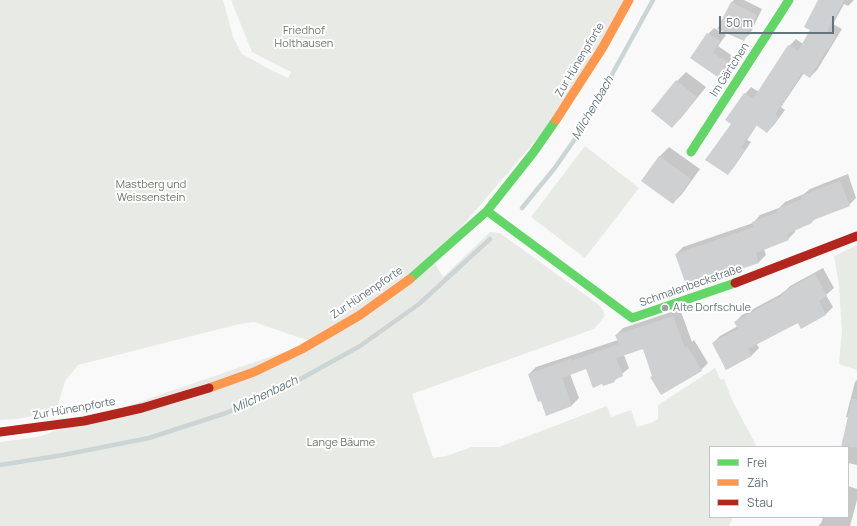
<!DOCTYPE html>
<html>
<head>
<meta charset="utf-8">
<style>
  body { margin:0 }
  #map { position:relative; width:857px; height:526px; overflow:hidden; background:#f9f9f9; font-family:Manrope,sans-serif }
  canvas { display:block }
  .legend { position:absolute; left:709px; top:446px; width:140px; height:72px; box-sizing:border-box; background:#fff; border:1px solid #c1c7ca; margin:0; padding:5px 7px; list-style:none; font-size:12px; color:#63747a }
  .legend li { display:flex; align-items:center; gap:8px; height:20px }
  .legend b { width:20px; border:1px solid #c1c7ca }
  .scale { position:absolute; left:719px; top:16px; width:115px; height:18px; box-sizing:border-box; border:2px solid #63747a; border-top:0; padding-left:5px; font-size:12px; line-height:14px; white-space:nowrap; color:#63747a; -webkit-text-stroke:3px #fff; paint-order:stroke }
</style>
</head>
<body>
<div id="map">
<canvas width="857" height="526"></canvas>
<ul class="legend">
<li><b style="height:5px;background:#63d668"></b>Frei</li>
<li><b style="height:5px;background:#ff974d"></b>Zäh</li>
<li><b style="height:5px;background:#b3261e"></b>Stau</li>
</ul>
<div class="scale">50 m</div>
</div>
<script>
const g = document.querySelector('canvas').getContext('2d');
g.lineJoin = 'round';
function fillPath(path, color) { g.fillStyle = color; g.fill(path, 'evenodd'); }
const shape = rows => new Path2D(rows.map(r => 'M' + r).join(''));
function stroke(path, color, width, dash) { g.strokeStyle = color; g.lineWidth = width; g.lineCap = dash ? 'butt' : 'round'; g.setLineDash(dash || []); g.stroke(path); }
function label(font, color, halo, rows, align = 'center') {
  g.font = font + ' Manrope,sans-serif'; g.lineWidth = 4; g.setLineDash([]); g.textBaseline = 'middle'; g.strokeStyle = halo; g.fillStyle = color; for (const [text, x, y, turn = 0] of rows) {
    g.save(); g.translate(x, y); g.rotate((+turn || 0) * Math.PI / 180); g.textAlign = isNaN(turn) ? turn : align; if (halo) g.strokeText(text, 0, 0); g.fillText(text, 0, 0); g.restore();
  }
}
const green = shape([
  [0,0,223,0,233,37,242,54,273,71,288,78,291,72,252,52,231,0,629,0,566,105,433,260,443,277,490,232,500,233,599,305,603,310,605,316,594,329,412,394,433,458,446,456,472,447,499,447,607,406,611,417,631,410,637,427,653,422,658,419,658,405,715,368,721,380,724,379,732,400,757,447,710,447,710,517,733,517,729,526,0,526,0,442,38,437,313,342,254,322,239,324,78,365,65,381,56,411,17,419,0,420],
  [585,146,639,188,585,258,531,217],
  [857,245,857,370,839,364,842,331,839,285,834,256]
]);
const shadow = shape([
  [734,0,744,0,762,9,750,34,743,40,731,3],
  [819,0,854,0,848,6,844,4,833,24,842,29,817,70,810,77,804,73,781,107,785,110,774,125,767,132,757,125,747,140,751,142,734,167,728,174,732,123,745,94,751,87,759,92,789,46,796,39,803,44,811,30],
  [714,28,726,35,718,46,734,57,725,71,719,77,708,34],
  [686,72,706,87,681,118,672,127,677,81],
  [669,147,700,169,682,194,673,203,659,157],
  [848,174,856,198,849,205,816,218,812,222,795,229,795,232,788,239,764,249,766,255,759,262,702,282,676,254,683,247,753,223,760,215,779,208,785,202,804,194,810,189],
  [823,268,834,288,826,295,833,307,826,314,801,327,798,321,756,343,759,348,752,355,727,369,713,343,720,336,738,326,735,322,742,315,783,293,790,286],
  [680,309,692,342,694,340,708,363,701,370,653,375,643,348,624,355,629,368,614,381,587,368,570,374,579,398,572,405,547,414,541,399,529,374,536,367,618,340,616,335,623,328],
  [857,380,857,465,848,463,848,447,842,447,849,418,846,417,855,382],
  [848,486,857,489,857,500,850,526,818,526,821,523,823,517,848,517]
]);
const stream = shape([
  [522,208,554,169,582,129,653,0],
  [0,465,63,455,149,438,226,413,295,382,360,346,419,304,490,239]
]);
const building = shape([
  [818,0,844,0,827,31,836,36,828,50,827,49,810,78,802,73,775,115,779,117,767,133,756,125,741,147,745,150,728,175,705,160,731,124,725,120,744,93,753,99,788,45,798,51,810,30,804,27],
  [731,2,757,15,744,41,717,29],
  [707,33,720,41,713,53,729,63,719,78,690,58],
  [676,80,697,97,672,128,651,111],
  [659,156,691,179,673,204,641,181],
  [840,181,850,206,811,221,812,223,787,234,789,240,756,253,759,263,701,283,700,280,686,285,675,254,754,227,752,222,778,212,777,209,802,199,801,196],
  [815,274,827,296,819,301,826,315,801,329,798,323,748,349,752,356,726,370,712,343,738,329,734,322,783,295,781,293],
  [673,316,685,348,687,346,702,371,661,395,650,377,652,376,643,349,616,358,623,376,614,380,615,382,603,386,602,384,593,388,586,369,562,378,572,406,546,416,541,401,538,402,528,374,571,359,571,361,619,344,615,335],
  [852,399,857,399,857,447,841,447]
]);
const fast = shape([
  [691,152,789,0],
  [487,211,632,318,735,283],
  [410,279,487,211,533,153,556,120]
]);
const slow = shape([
  [556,120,603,47,629,0],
  [209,388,254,372,302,349,360,315,410,279]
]);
const jam = shape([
  [735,283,857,236],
  [0,432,84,421,142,408,209,388]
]);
const markers = [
  [665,308,4,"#98a3a6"]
];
const parkNames = [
  ["Friedhof",304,31],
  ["Holthausen",304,44],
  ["Mastberg und",151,185],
  ["Weissenstein",151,198],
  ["Lange Bäume",341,443]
];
const streetNames = [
  ["Zur Hünenpforte",580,60,-59],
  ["Im Gärtchen",730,70,-57],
  ["Schmalenbeckstraße",691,286,-19],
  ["Zur Hünenpforte",367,293,-34],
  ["Zur Hünenpforte",74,409,-10]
];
const poiNames = [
  ["Alte Dorfschule",673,308]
];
const waterNames = [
  ["Milchenbach",593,108,-60],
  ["Milchenbach",265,395,-25]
];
fillPath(green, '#e8eae6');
fillPath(shadow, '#0003');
stroke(stream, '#cbd5d5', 4.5);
fillPath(building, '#ced0d1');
stroke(fast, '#63d668', 9);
stroke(slow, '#ff974d', 9);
stroke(jam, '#b3261e', 9);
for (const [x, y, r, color] of markers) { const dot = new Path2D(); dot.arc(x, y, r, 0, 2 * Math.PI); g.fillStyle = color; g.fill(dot); stroke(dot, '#fff', 1.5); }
label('11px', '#6c7866', '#fff', parkNames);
label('11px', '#63747a', '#fff', streetNames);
label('11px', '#63747a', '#fff', poiNames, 'left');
label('italic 12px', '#627779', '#fff', waterNames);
</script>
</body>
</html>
